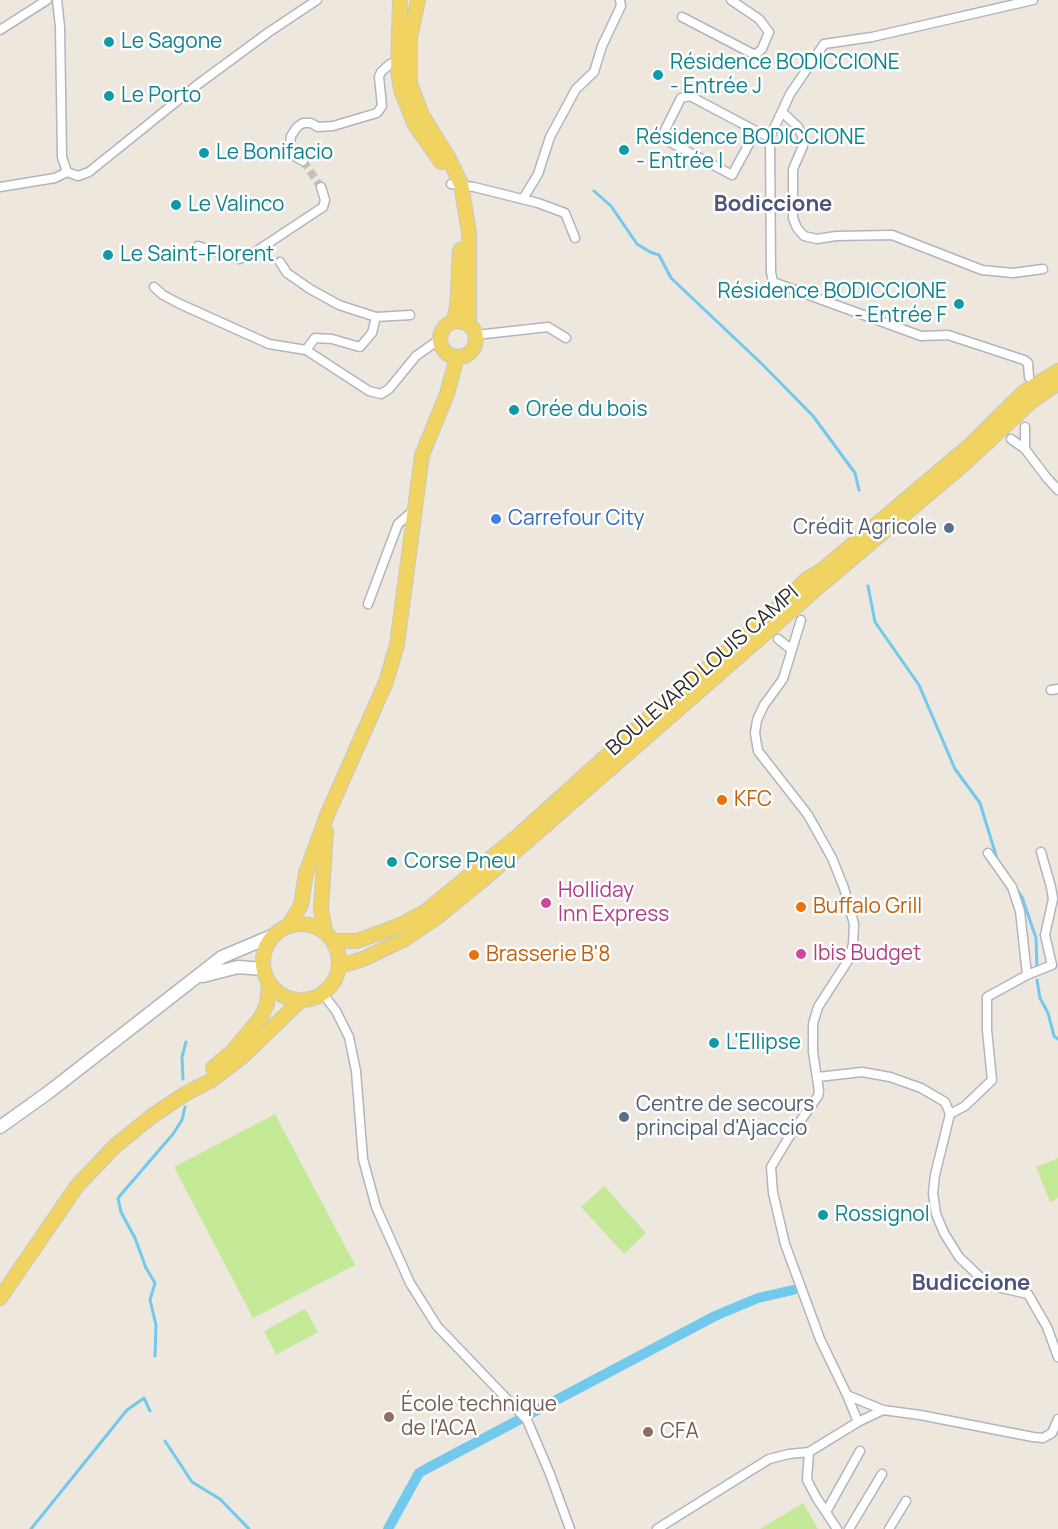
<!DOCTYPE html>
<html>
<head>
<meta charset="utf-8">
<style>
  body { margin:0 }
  canvas { display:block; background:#ede7de }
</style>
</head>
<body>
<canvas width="1058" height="1529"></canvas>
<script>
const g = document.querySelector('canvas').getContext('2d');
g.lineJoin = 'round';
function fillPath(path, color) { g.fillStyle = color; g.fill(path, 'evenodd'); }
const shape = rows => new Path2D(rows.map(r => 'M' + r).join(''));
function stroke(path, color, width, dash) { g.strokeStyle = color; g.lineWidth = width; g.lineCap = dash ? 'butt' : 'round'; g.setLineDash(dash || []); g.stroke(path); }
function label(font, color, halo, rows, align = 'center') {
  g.font = font + ' Manrope,sans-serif'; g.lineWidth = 5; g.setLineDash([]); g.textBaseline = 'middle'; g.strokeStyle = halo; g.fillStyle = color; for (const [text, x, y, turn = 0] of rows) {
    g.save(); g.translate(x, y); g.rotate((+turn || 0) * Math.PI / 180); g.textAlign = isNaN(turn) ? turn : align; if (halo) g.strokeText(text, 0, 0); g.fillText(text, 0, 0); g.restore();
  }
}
const pitch = shape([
  [275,1114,355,1265,253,1318,174,1167],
  [1058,1158,1058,1198,1050,1202,1036,1167],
  [604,1186,646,1233,624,1254,581,1207],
  [305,1309,318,1332,276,1355,264,1331],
  [803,1503,818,1529,760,1529]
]);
const stream = shape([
  [594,191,611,206,637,244,650,252,659,255,671,278,763,365,813,416,855,473,859,490],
  [868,586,875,622,919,685,955,769,980,803,998,862],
  [1017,890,1022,897,1036,938,1037,968],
  [1037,980,1040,998,1048,1013,1054,1036,1058,1039],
  [183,1079,182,1057,186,1042],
  [155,1356,156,1325,150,1300,155,1283,146,1268,135,1238,121,1212,118,1198,173,1134,182,1120,185,1107],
  [165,1441,192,1482,220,1499,249,1529],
  [31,1529,127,1410,144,1398,150,1411]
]);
const canal = shape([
  [388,1529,419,1473,426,1469,715,1316,758,1298,793,1290]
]);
const streetTunnel = shape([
  [303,161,321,187]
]);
const street = shape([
  [57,0,60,27,62,157,67,172,78,176,89,172,197,85,269,32,317,0],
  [682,17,755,55,762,49,769,32,759,19,731,0],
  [0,30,47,0],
  [782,112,798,127,802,136,803,146,793,169,793,218,797,228,804,236,817,239,836,236,892,235,982,270,1013,273,1043,269],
  [756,131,732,175,664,139,664,132,681,98,690,96,756,131,770,137],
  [303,161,293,155,290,146,291,136,297,127,303,123,311,123,318,127,333,126,377,113,382,106,379,77,381,72,390,64,399,61],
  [451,184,474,187,538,203,565,213,575,238],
  [0,187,55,178,67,172],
  [523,199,538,174,550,137,576,89,594,72,602,46,621,6,620,0],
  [198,246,239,259,249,256,323,207,325,200,321,187],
  [280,262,287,273,310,289,339,305,376,317,372,333,360,347,332,339,315,338,306,350],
  [154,287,163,295,180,304,269,344,306,350,369,391,381,394,389,389,416,356,440,339],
  [376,317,410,315],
  [476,335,548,327,566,338],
  [1029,377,1028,363,1024,360,948,335,921,336,773,282,771,272,770,137,790,94,824,44,872,37,1033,0],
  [1025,427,1025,449],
  [1011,439,1025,449,1047,478,1058,490],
  [368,604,398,524,414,510],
  [801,620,783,679,764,705,757,720,755,733,758,751,808,815,832,858,844,888,854,924,853,944,849,959,818,1007,813,1024,813,1052,819,1091,818,1096,789,1137,771,1167,773,1193,785,1244,820,1339,847,1395,883,1410,920,1415,1033,1437,1043,1438,1052,1433,1058,1419],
  [778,639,792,650],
  [1051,690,1058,689],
  [1027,975,1052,965,1045,935,1053,899,1051,887,1041,852],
  [323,994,336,1011,349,1037,356,1071,363,1159,376,1207,410,1283,437,1326,527,1420,550,1474,570,1529],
  [818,1077,862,1072,890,1077,921,1088,945,1102,950,1114,935,1175,933,1193,936,1214,944,1233,959,1257,983,1280,1001,1288,1028,1294,1047,1327,1058,1357],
  [950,1114,965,1106,992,1080,987,1030,987,997,1027,975,1020,911,1012,887,988,853],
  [847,1395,858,1422],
  [809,1452,807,1480,816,1497,837,1529],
  [826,1512,860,1451],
  [657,1529,769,1459,789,1454,809,1452,858,1422,883,1410],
  [849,1529,882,1474],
  [889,1529,906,1501]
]);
const secondary = shape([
  [203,976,238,967,263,969],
  [0,1127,49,1092,222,957,272,936]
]);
const primary = shape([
  [400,0,398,71,401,90,415,125,441,162],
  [418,0,410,37,410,84,422,115,448,157,461,184,469,233,469,325],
  '440 339a18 18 0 1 1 36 0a18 18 0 1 1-36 0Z',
  [453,322,457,308,460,250],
  '263 962a38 38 0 1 1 76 0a38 38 0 1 1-76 0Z',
  [289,925,301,905,306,873,328,813,386,682,397,645,422,455,447,394,457,357],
  [325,931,321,909,326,832],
  [334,941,357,941,398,926,425,912,518,836,646,720,773,612,807,579,821,571,969,446,1024,392,1058,371],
  [340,966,363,959,405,939,436,918,485,878,816,589,963,465,1032,401,1058,383],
  [213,1068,231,1053,261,1017,267,1004,269,983],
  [0,1298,77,1186,115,1146,152,1116,185,1094,210,1081,242,1057,301,1000]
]);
const markers = [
  [109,42,6,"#0f9aa8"],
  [658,75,6,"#0f9aa8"],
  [109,96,6,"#0f9aa8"],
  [624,150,6,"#0f9aa8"],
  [204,153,6,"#0f9aa8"],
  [176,205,6,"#0f9aa8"],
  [108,255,6,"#0f9aa8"],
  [959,304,6,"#0f9aa8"],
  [514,410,6,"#0f9aa8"],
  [496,519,6,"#3f7fe0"],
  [949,528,6,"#5c6f8a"],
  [722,800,6,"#e8710a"],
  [392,862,6,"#0f9aa8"],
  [546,903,6,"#d1479c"],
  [801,907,6,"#e8710a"],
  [801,954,6,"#d1479c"],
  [474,955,6,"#e8710a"],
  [714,1043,6,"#0f9aa8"],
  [624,1117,6,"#5c6f8a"],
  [823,1215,6,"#0f9aa8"],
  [389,1417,6,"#8d6e63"],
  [648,1432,6,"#8d6e63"]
];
const cultureNames = [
  ["Le Sagone",121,42],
  ["Résidence BODICCIONE",670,63],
  ["- Entrée J",670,87],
  ["Le Porto",121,96],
  ["Résidence BODICCIONE",636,138],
  ["- Entrée I",636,162],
  ["Le Bonifacio",216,153],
  ["Le Valinco",188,205],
  ["Le Saint-Florent",120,255],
  ["Résidence BODICCIONE",947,292,"right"],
  ["- Entrée F",947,316,"right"],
  ["Orée du bois",526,410],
  ["Corse Pneu",404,862],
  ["L'Ellipse",726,1043],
  ["Rossignol",835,1215]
];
const shopNames = [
  ["Carrefour City",508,519]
];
const serviceNames = [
  ["Crédit Agricole",937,528],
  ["Centre de secours",636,1105,"left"],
  ["principal d'Ajaccio",636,1129,"left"]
];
const streetNames = [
  ["BOULEVARD LOUIS CAMPI",703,671,-41]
];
const foodNames = [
  ["KFC",734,800],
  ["Buffalo Grill",813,907],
  ["Brasserie B'8",486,955]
];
const hotelNames = [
  ["Holliday",558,891],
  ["Inn Express",558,915],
  ["Ibis Budget",813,954]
];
const educationNames = [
  ["École technique",401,1405],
  ["de l'ACA",401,1429],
  ["CFA",660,1432]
];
const neighbourhoodNames = [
  ["Bodiccione",773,205],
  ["Budiccione",971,1284]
];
fillPath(pitch, '#c4ea97');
stroke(stream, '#72c9ee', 3);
stroke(canal, '#72c9ee', 10);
stroke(streetTunnel, '#c6c2ba', 8, [8, 4]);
stroke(street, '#b2b4bf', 11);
stroke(secondary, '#b2b4bf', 15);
stroke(primary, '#c8c8c8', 16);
stroke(street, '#fff', 8);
stroke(secondary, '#fff', 12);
stroke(primary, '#f0d360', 14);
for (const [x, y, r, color] of markers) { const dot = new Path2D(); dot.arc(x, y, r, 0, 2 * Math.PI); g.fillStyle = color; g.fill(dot); stroke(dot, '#fff', 2); }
label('21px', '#0d838f', '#fff', cultureNames, 'left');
label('21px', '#366cbe', '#fff', shopNames, 'left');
label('21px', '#4e5e75', '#fff', serviceNames, 'right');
label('21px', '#2c2c2c', '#fff', streetNames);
label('21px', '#c56008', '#fff', foodNames, 'left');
label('21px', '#b23c85', '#fff', hotelNames, 'left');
label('21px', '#785e54', '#fff', educationNames, 'left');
label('bold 22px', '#4c537d', '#fff', neighbourhoodNames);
</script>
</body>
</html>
